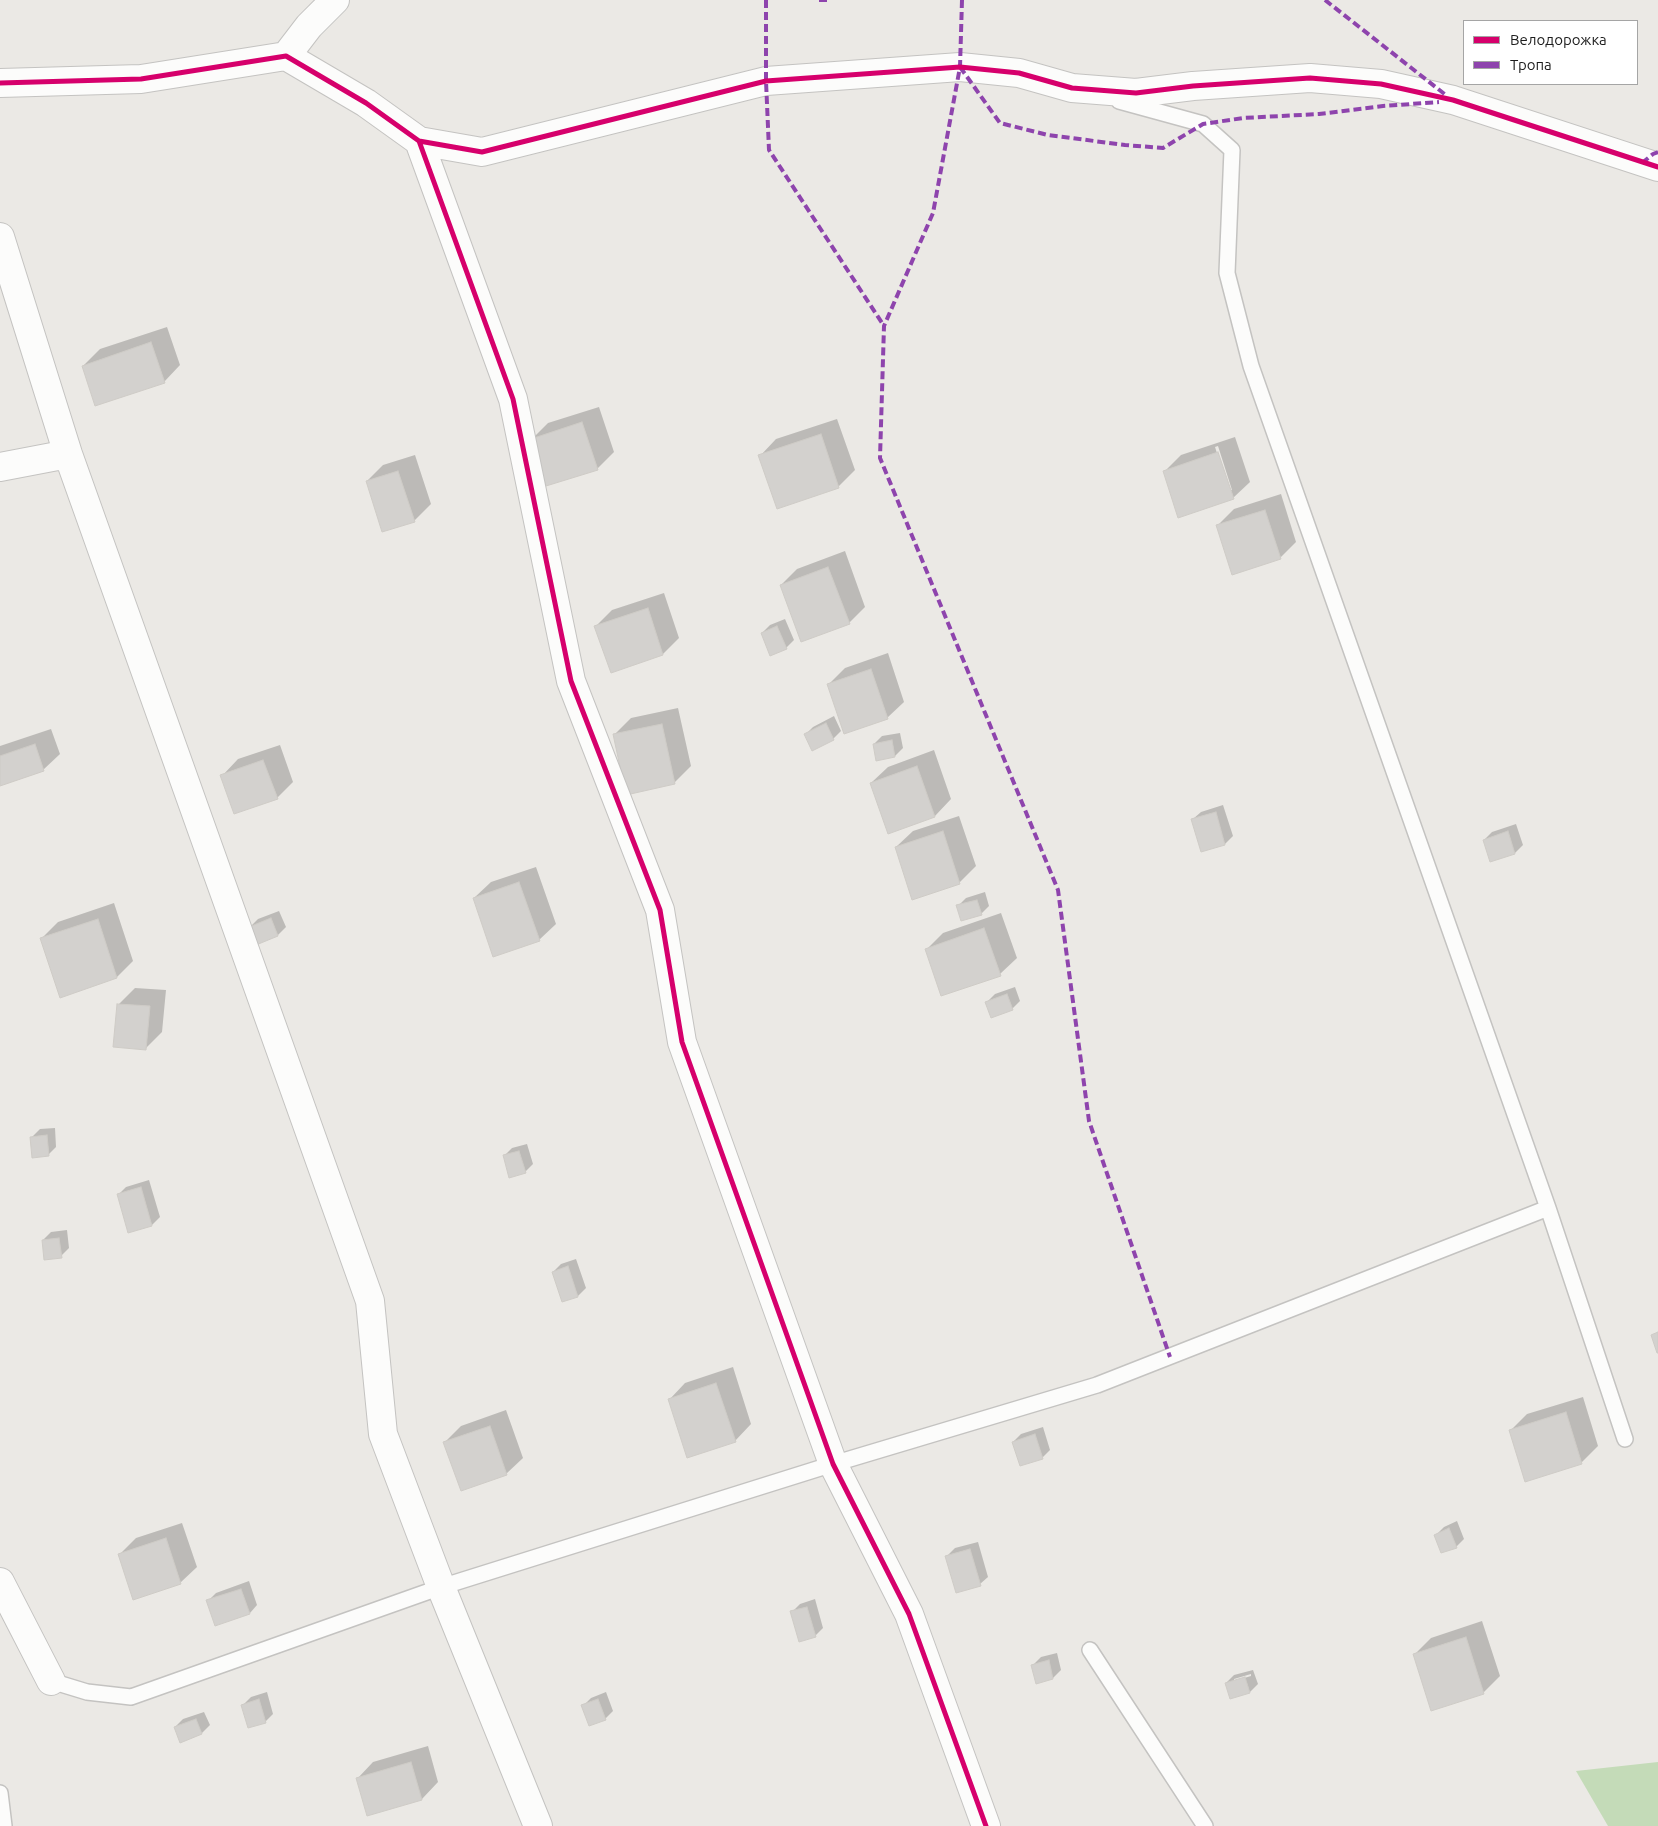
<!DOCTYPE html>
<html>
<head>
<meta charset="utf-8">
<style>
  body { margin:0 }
  #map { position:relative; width:1658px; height:1826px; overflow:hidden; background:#ebe9e5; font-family:Ubuntu,sans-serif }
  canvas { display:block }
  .legend { position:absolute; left:1463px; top:20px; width:175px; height:65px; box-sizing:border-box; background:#fff; border:1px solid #a5a5a5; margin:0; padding:6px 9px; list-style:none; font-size:15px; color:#1d1d1d }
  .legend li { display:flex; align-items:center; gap:10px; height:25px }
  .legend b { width:25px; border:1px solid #a5a5a5 }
</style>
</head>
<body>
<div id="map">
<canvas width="1658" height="1826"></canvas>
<ul class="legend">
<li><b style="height:6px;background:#d6006c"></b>Велодорожка</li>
<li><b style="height:6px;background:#8e44ad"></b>Тропа</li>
</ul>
</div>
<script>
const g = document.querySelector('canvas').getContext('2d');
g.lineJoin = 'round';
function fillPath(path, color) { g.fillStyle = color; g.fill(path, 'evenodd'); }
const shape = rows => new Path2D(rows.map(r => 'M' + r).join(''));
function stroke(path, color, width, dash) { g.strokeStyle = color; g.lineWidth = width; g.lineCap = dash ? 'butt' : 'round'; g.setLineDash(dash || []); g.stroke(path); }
const forest = shape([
  [1658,1762,1658,1826,1608,1826,1576,1771]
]);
const shadow = shape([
  [167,327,180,365,164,382,83,366,100,349],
  [599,407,614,452,597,469,532,439,548,423],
  [837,419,855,470,839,486,777,507,760,456,776,439],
  [1235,437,1250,482,1233,498,1164,472,1181,455],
  [1218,446,1232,490,1229,490,1215,447],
  [415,455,431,504,414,521,367,481,383,465],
  [1281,494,1296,542,1280,558,1217,526,1234,509],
  [845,551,865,607,849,623,781,585,797,569],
  [664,593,679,638,663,654,611,672,596,626,612,610],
  [785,619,794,640,786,648,762,633,770,625],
  [888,653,904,702,887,718,829,684,845,668],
  [678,708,691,766,674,783,614,735,631,718],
  [834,716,841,731,833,739,805,735,813,727],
  [51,729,60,754,43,770,0,785,0,746],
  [900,733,903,748,895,756,874,744,882,736],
  [280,745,293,782,277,798,222,776,238,759],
  [934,750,951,799,935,816,889,832,871,783,888,767],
  [1223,805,1233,836,1225,844,1202,850,1193,819,1201,812],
  [959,816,976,866,959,883,896,847,913,831],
  [1516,824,1523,845,1515,853,1491,861,1484,840,1492,832],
  [536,867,556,924,539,940,474,898,491,882],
  [985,892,989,906,981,914,958,906,966,898],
  [114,903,133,961,117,977,41,939,58,922],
  [279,911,286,927,278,935,250,927,258,919],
  [1001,913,1017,958,1000,974,927,949,943,933],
  [1015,987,1020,1001,1012,1009,987,1002,995,994],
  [135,988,166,990,162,1032,146,1048,119,1004],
  [55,1128,56,1147,48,1155,32,1137,40,1129],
  [527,1144,533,1164,525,1172,504,1156,512,1148],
  [149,1180,160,1217,152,1225,118,1195,126,1187],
  [67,1230,69,1248,61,1256,43,1240,51,1232],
  [576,1259,586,1288,578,1296,553,1272,561,1264],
  [733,1367,751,1424,735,1441,669,1400,685,1383],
  [1583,1397,1598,1446,1582,1462,1525,1480,1510,1431,1527,1414],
  [506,1410,523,1458,506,1474,445,1442,461,1426],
  [1043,1427,1050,1450,1042,1458,1013,1442,1021,1434],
  [1457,1521,1464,1539,1456,1547,1436,1535,1444,1527],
  [182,1523,197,1567,180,1583,120,1554,136,1538],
  [978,1542,988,1577,980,1584,947,1556,955,1548],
  [249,1581,257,1605,250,1613,216,1624,208,1601,216,1593],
  [815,1599,823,1628,815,1636,792,1612,800,1604],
  [1482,1621,1500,1676,1484,1692,1432,1710,1414,1655,1431,1638],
  [1057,1653,1061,1670,1053,1678,1033,1665,1041,1657],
  [1253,1670,1258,1684,1250,1692,1231,1698,1226,1683,1234,1675],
  [1251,1674,1251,1676,1234,1681,1234,1679],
  [267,1692,273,1714,265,1722,243,1705,251,1697],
  [606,1692,613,1711,605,1719,583,1706,591,1698],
  [204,1712,210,1725,202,1733,181,1742,175,1727,183,1719],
  [428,1746,438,1782,422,1799,368,1815,357,1779,373,1762]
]);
const building = shape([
  [151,342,165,383,95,406,82,366,151,342],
  [582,422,598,470,546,486,531,439,582,422],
  [821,434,839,488,777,509,758,455,821,434],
  [1218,452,1234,499,1178,518,1163,471,1218,452],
  [398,471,415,522,382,532,366,481,398,471],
  [1265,510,1281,559,1232,575,1216,525,1265,510],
  [828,567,850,624,801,642,780,585,828,567],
  [648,608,663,655,611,673,594,626,648,608],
  [777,626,787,649,770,656,761,633,777,626],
  [871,669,888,719,844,734,827,684,871,669],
  [826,723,834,740,812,751,804,734,826,723],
  [662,724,675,784,626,795,613,734,662,724],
  [892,740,895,757,876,761,873,744,892,740],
  [35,744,44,771,0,786,0,756,35,744],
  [263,760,278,799,234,814,220,775,263,760],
  [917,766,935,817,888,834,870,783,917,766],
  [1216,812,1225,845,1201,852,1191,819,1216,812],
  [943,831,960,884,912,900,895,847,943,831],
  [1508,831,1515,854,1490,862,1483,840,1508,831],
  [519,882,540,941,493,957,473,898,519,882],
  [977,900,982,915,961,921,956,905,977,900],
  [271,918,278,936,256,945,249,927,271,918],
  [98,919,117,978,60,998,40,938,98,919],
  [984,928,1001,976,941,996,925,949,984,928],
  [1007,994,1013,1010,991,1018,985,1002,1007,994],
  [117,1004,150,1006,146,1050,113,1047,117,1004],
  [47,1135,49,1156,32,1158,30,1137,47,1135],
  [519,1151,526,1173,509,1178,503,1155,519,1151],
  [141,1187,152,1226,128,1233,117,1194,141,1187],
  [59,1238,62,1258,44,1260,42,1240,59,1238],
  [568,1266,578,1297,562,1302,552,1272,568,1266],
  [1658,1332,1658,1353,1657,1353,1651,1335,1658,1332],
  [716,1383,736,1442,687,1458,668,1399,716,1383],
  [1566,1412,1582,1464,1525,1482,1509,1430,1566,1412],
  [490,1426,507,1475,461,1491,443,1442,490,1426],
  [1035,1434,1043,1459,1020,1466,1012,1442,1035,1434],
  [1449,1528,1457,1548,1441,1553,1434,1535,1449,1528],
  [166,1538,181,1584,133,1600,118,1554,166,1538],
  [970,1549,981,1586,956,1593,945,1556,970,1549],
  [241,1589,250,1614,215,1626,206,1600,241,1589],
  [807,1607,816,1637,799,1642,790,1611,807,1607],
  [1466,1637,1484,1694,1431,1711,1413,1654,1466,1637],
  [1049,1660,1053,1679,1036,1684,1031,1665,1049,1660],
  [1245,1677,1250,1693,1230,1699,1225,1683,1245,1677],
  [259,1699,266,1723,248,1728,241,1705,259,1699],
  [598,1699,606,1720,589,1726,581,1705,598,1699],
  [196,1719,202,1734,180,1743,174,1727,196,1719],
  [411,1762,422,1800,367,1816,356,1778,411,1762]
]);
const service = shape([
  [1119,101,1203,124,1232,150,1227,273,1251,366,1548,1208,1625,1439],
  [1090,1650,1205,1826],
  [51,1681,87,1692,131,1697,441,1587,833,1464,1097,1385,1548,1208],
  [0,1793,4,1826]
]);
const minor = shape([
  [286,56,309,26,335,0],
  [0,83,141,79,286,56,366,103,419,141,482,152,766,81,960,67,1019,73,1072,88,1136,93,1193,86,1310,78,1381,84,1453,100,1658,167],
  [419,141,513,399,571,681,660,910,682,1042,833,1464,909,1614,986,1826],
  [0,237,68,454,370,1301,383,1434,441,1587,538,1826],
  [0,467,68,454],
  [0,1582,51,1681]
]);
const quiet = shape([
  [766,0,766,81,769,150,884,326],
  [819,0,827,0],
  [962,0,960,67,933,213,884,326,880,458,1058,890,1089,1121,1170,1357],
  [1325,0,1447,96],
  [960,67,1000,123,1048,135,1125,145,1163,148,1203,124,1243,118,1319,114,1383,106,1439,102],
  [1642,163,1653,154,1658,152]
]);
const cycleway = shape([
  [0,83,141,79,286,56,366,103,419,141,482,152,766,81,960,67,1019,73,1072,88,1136,93,1193,86,1310,78,1381,84,1453,100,1658,167],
  [419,141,513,399,571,681,660,910,682,1042,833,1464,909,1614,986,1826]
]);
fillPath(forest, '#c4dbb8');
fillPath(shadow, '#0003');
fillPath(building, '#d3d1ce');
stroke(building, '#cecbc6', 1);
stroke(service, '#c4c3c1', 18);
stroke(minor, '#c4c3c1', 30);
stroke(service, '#fcfcfb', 15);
stroke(minor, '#fcfcfb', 28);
stroke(quiet, '#8e44ad', 4, [8, 4]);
stroke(cycleway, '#d6006c', 5);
</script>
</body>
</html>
